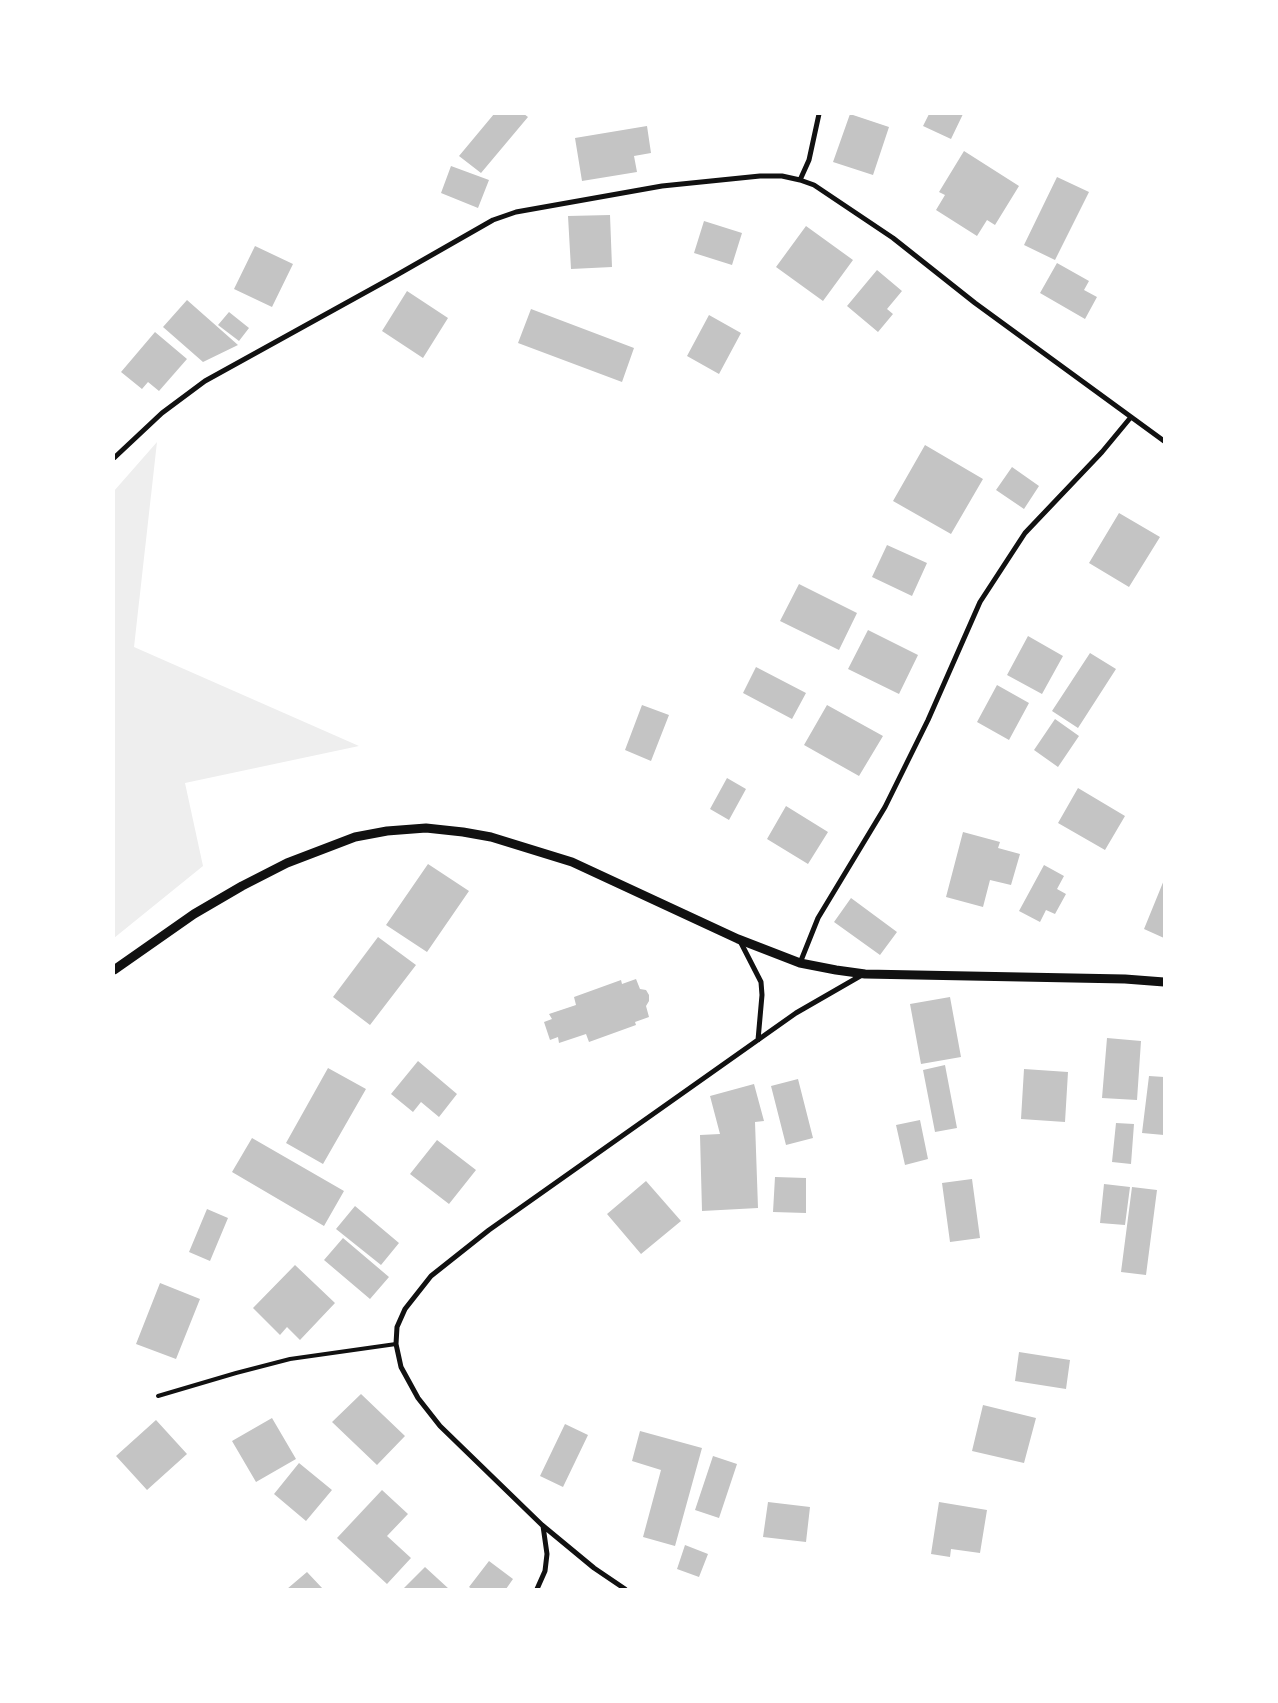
<!DOCTYPE html>
<html>
<head>
<meta charset="utf-8">
<style>
  body { margin:0 }
  #map { position:relative; width:1278px; height:1703px; overflow:hidden; background:#fff; font-family:"Source Sans 3",sans-serif }
  canvas { display:block }
  .frame { position:absolute; inset:0; border:115px solid #fff; pointer-events:none }
</style>
</head>
<body>
<div id="map">
<canvas width="1278" height="1703"></canvas>
<div class="frame"></div>
</div>
<script>
const g = document.querySelector('canvas').getContext('2d');
g.lineJoin = 'round';
function fillPath(path, color) { g.fillStyle = color; g.fill(path, 'evenodd'); }
const shape = rows => new Path2D(rows.map(r => 'M' + r).join(''));
function stroke(path, color, width, dash) { g.strokeStyle = color; g.lineWidth = width; g.lineCap = dash ? 'butt' : 'round'; g.setLineDash(dash || []); g.stroke(path); }
const green = shape([
  [157,442,134,647,359,746,185,783,203,866,114,938,114,491]
]);
const building = shape([
  [494,114,524,114,528,117,481,173,459,156],
  [850,114,889,127,873,175,833,162],
  [929,114,963,114,951,139,923,126],
  [647,126,651,153,634,156,637,172,582,181,575,138],
  [964,151,1019,186,995,225,987,220,977,236,936,210,945,195,939,192],
  [451,166,489,180,478,208,441,193],
  [1057,177,1089,192,1055,260,1024,245],
  [610,215,612,267,571,269,568,216],
  [704,221,742,233,732,265,694,253],
  [806,226,853,260,823,301,776,267],
  [255,246,293,264,272,307,234,289],
  [1057,263,1089,281,1084,290,1097,297,1085,319,1040,293],
  [877,270,902,291,887,309,893,314,878,332,847,306],
  [407,291,448,318,423,358,382,331],
  [187,300,238,345,203,362,163,327],
  [531,309,634,348,622,382,518,343],
  [229,312,249,328,239,341,218,325],
  [709,315,741,333,719,374,687,356],
  [155,332,187,359,159,391,148,382,142,389,121,372],
  [925,445,983,479,951,534,893,501],
  [1012,467,1039,486,1024,509,996,490],
  [1119,513,1160,537,1129,587,1089,563],
  [887,545,927,563,912,596,872,577],
  [799,584,857,613,839,650,780,621],
  [868,630,918,655,899,694,848,669],
  [1028,636,1063,656,1042,694,1007,675],
  [1090,653,1116,669,1078,728,1052,711],
  [756,667,806,693,792,719,743,693],
  [997,685,1029,703,1009,740,977,722],
  [642,705,669,715,651,761,625,750],
  [827,705,883,736,859,776,804,745],
  [1055,719,1079,736,1058,767,1034,750],
  [727,778,746,789,729,820,710,809],
  [1078,788,1125,816,1105,850,1058,823],
  [786,806,828,832,808,864,767,839],
  [963,832,1000,842,998,848,1020,854,1011,885,990,880,983,907,946,897],
  [428,864,469,891,427,952,386,925],
  [1044,865,1064,876,1057,889,1066,894,1055,914,1046,910,1040,922,1019,911],
  [1164,880,1164,938,1144,929],
  [851,898,897,932,880,955,834,922],
  [378,937,416,965,370,1025,333,997],
  [636,979,640,989,646,990,649,995,649,1001,646,1006,649,1017,635,1022,636,1025,589,1042,586,1034,559,1043,558,1037,550,1040,544,1022,552,1019,549,1014,576,1005,574,997,621,980,622,984],
  [950,997,961,1057,921,1064,910,1004],
  [1107,1038,1141,1041,1137,1100,1102,1098],
  [418,1061,457,1094,439,1117,421,1102,413,1112,391,1094],
  [945,1065,957,1128,935,1132,923,1070],
  [328,1068,366,1089,323,1164,286,1143],
  [1024,1069,1068,1072,1065,1122,1021,1119],
  [1149,1076,1164,1077,1164,1135,1142,1133],
  [798,1079,813,1138,786,1145,771,1086],
  [754,1084,764,1121,755,1122,758,1208,702,1211,700,1135,720,1134,710,1096],
  [920,1120,928,1159,905,1165,896,1125],
  [1116,1123,1134,1124,1131,1164,1112,1162],
  [252,1138,344,1191,324,1226,232,1172],
  [437,1140,476,1170,449,1204,410,1174],
  [775,1177,806,1178,806,1213,773,1212],
  [972,1179,980,1238,950,1242,942,1183],
  [646,1181,681,1221,641,1254,607,1214],
  [1104,1184,1130,1187,1125,1225,1100,1223],
  [1132,1187,1157,1190,1146,1275,1121,1272],
  [355,1206,399,1243,381,1265,336,1229],
  [207,1209,228,1218,210,1261,189,1252],
  [343,1238,389,1277,370,1299,324,1260],
  [295,1265,335,1303,300,1340,287,1327,280,1335,253,1308],
  [160,1283,200,1299,176,1359,136,1344],
  [1019,1352,1070,1360,1066,1389,1015,1381],
  [361,1394,405,1436,377,1465,332,1422],
  [983,1405,1036,1418,1024,1463,972,1451],
  [272,1418,296,1459,256,1482,232,1441],
  [156,1420,187,1454,147,1490,116,1456],
  [565,1424,588,1435,563,1487,540,1476],
  [640,1431,702,1448,675,1546,643,1537,661,1470,632,1461],
  [713,1456,737,1464,719,1518,695,1510],
  [299,1463,332,1490,306,1521,274,1494],
  [382,1490,408,1514,387,1536,411,1558,387,1584,337,1538],
  [768,1502,810,1507,806,1542,763,1537],
  [939,1502,987,1510,980,1553,951,1549,950,1557,931,1554],
  [685,1545,708,1554,699,1577,677,1569],
  [489,1561,513,1579,506,1589,472,1589,469,1587],
  [425,1567,449,1589,403,1589],
  [307,1572,323,1589,287,1589]
]);
const service = shape([
  [158,1396,236,1373,290,1359,396,1344]
]);
const minor = shape([
  [800,180,809,160,819,114],
  [114,458,162,413,205,381,395,276,493,220,516,212,662,186,760,176,782,176,800,180,814,185,893,238,975,303,1164,441],
  [740,941,761,982,762,995,758,1040],
  [800,963,818,918,885,807,928,720,980,602,1025,533,1102,452,1131,417],
  [537,1589,545,1571,547,1554,543,1526],
  [625,1589,594,1568,542,1525,440,1426,418,1398,401,1367,396,1344,397,1327,405,1309,431,1276,489,1230,796,1013,862,975]
]);
const tertiary = shape([
  [114,970,194,914,242,886,287,863,355,837,387,831,426,828,463,832,491,837,572,862,738,939,800,963,836,970,865,974,1125,979,1164,982]
]);
fillPath(green, '#eee');
fillPath(building, '#c4c4c4');
stroke(service, '#111', 4);
stroke(minor, '#111', 5);
stroke(tertiary, '#111', 9);
</script>
</body>
</html>
